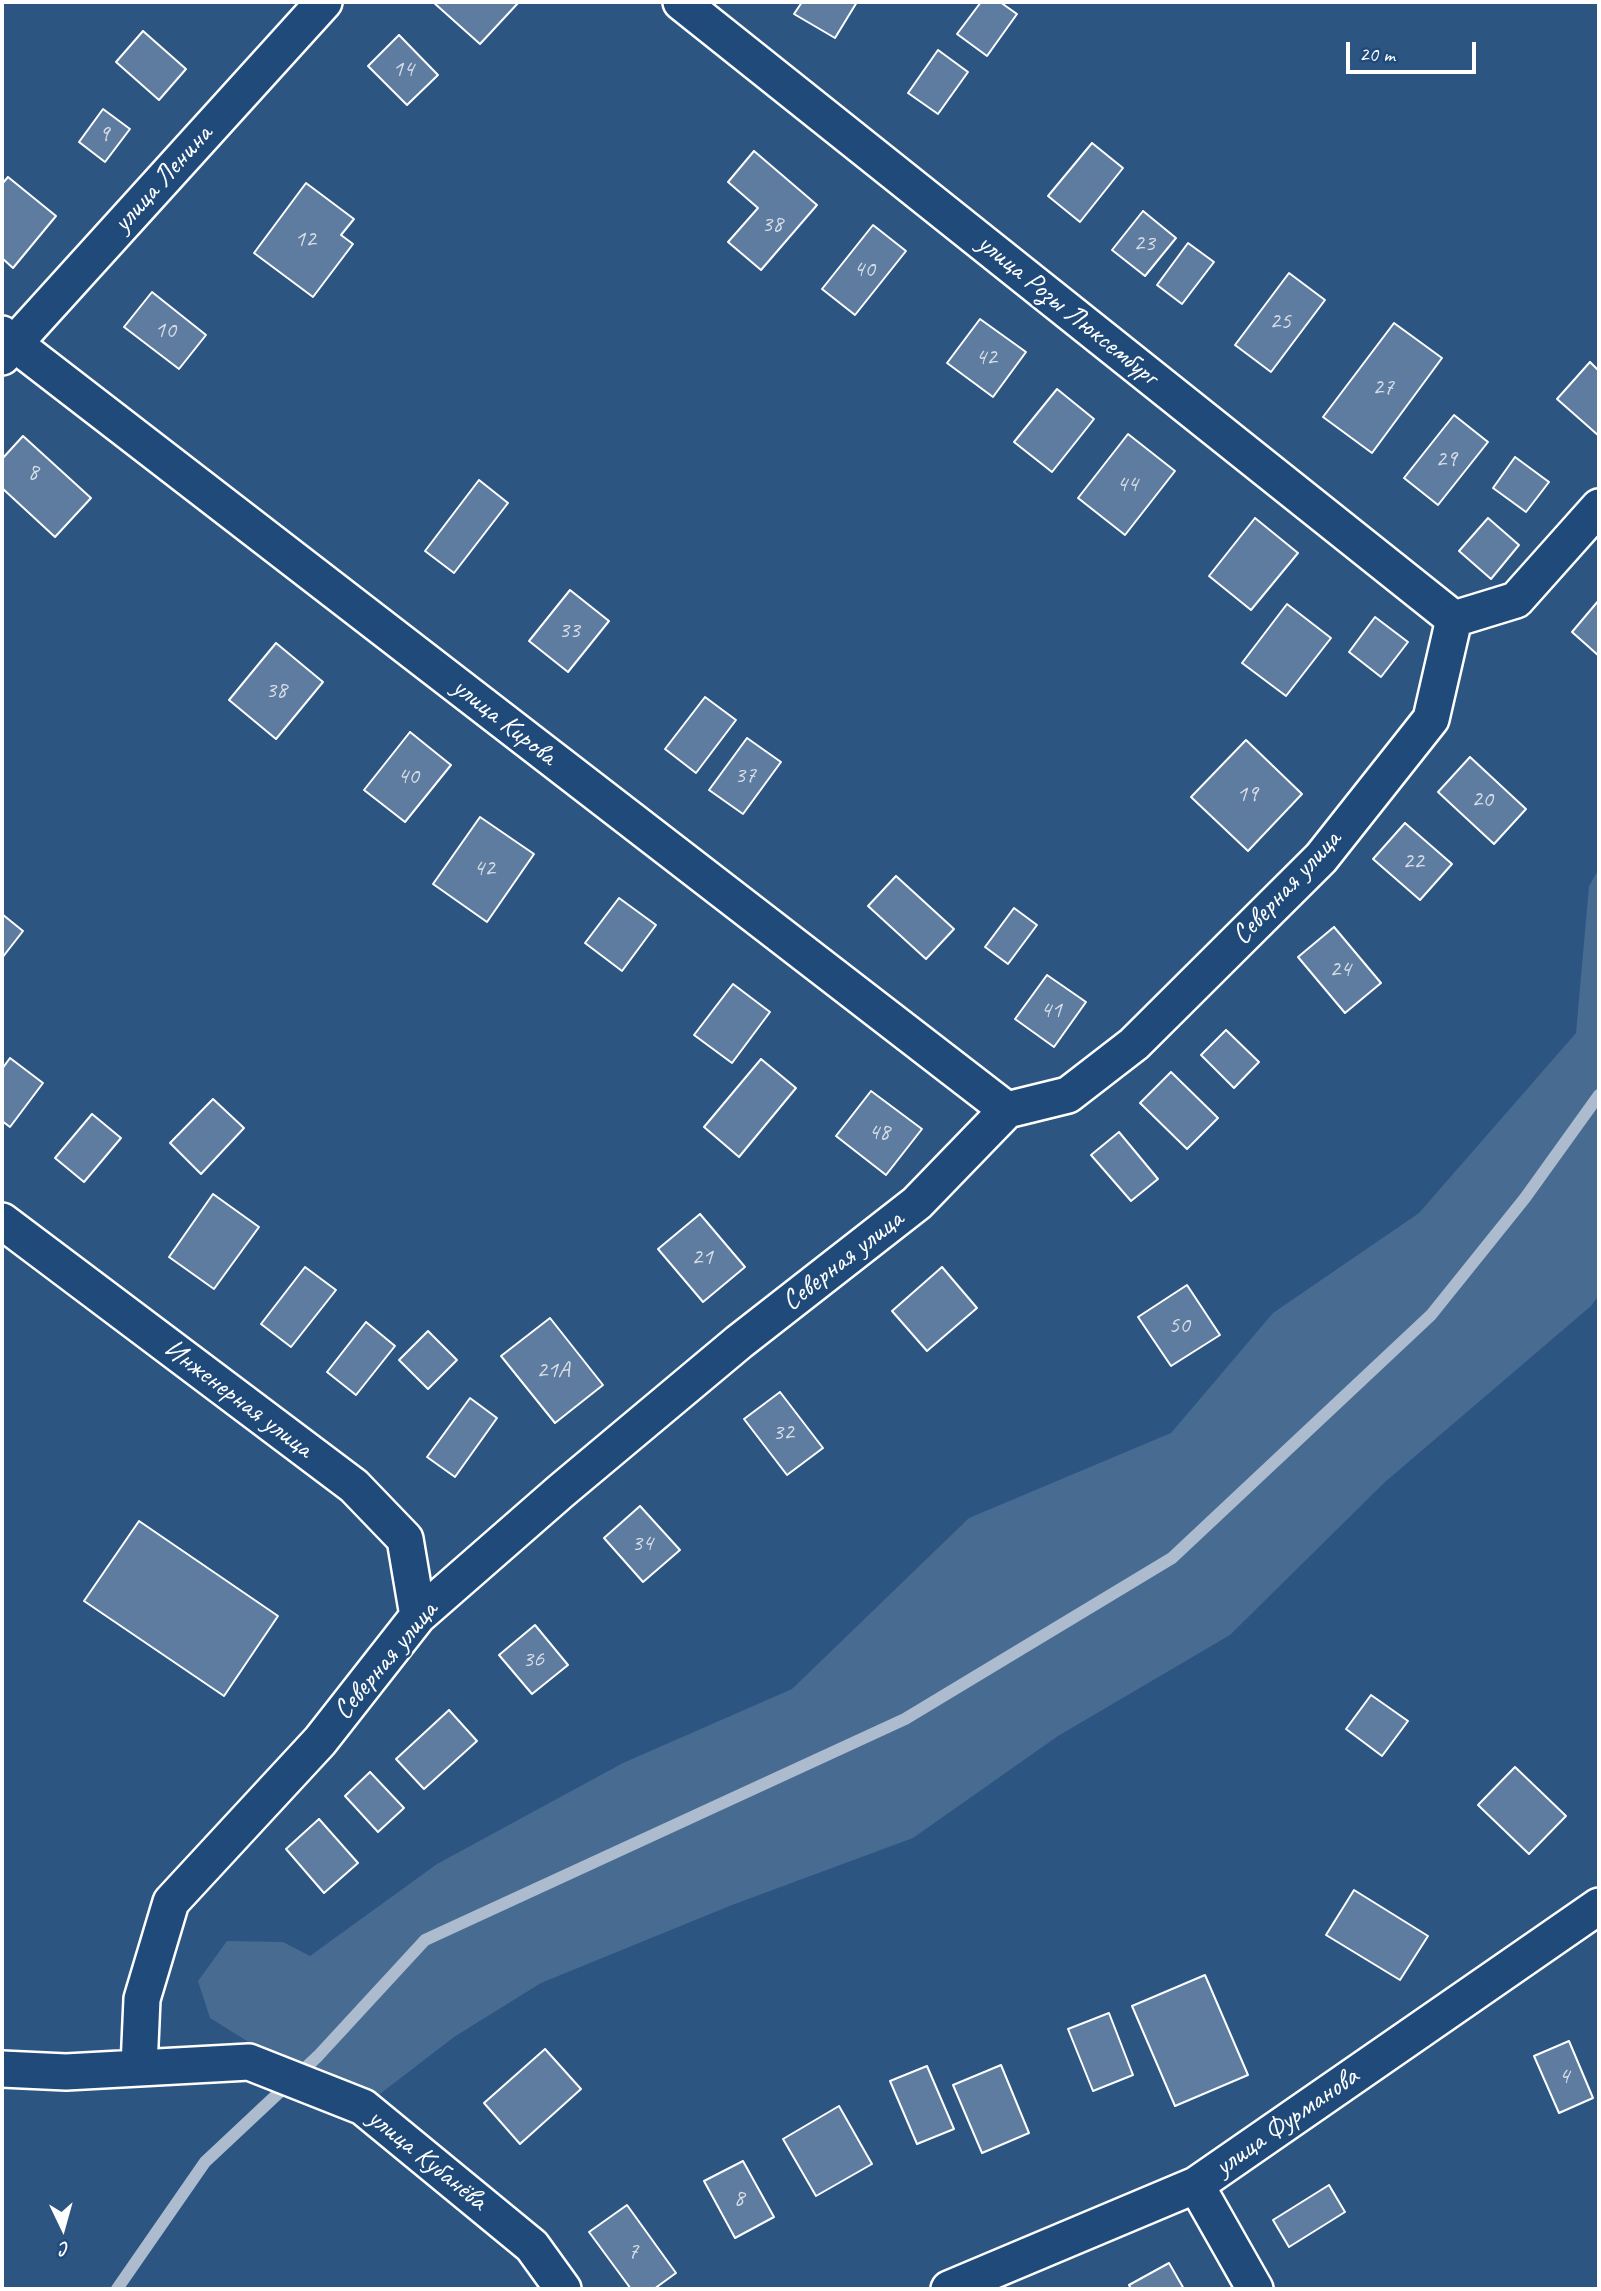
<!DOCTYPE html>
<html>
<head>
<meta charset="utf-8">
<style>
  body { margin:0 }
  #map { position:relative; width:1601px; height:2291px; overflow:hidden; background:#2c5582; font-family:Caveat,sans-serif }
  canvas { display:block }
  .frame { position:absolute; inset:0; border:4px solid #fff; pointer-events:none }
  .north { position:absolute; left:28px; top:2193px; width:70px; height:70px; -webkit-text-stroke:5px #1f4a7a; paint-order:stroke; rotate:175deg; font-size:19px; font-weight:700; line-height:28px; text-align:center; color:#fff }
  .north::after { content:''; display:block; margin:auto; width:24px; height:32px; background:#fff; clip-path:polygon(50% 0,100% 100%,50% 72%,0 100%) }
  .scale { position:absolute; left:1346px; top:42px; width:130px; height:32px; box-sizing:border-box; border:4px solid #fff; border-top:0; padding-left:9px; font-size:21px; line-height:24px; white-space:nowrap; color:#fff; -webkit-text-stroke:5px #1f4a7a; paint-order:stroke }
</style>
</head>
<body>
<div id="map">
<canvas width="1601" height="2291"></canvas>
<div class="frame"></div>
<div class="north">С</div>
<div class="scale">20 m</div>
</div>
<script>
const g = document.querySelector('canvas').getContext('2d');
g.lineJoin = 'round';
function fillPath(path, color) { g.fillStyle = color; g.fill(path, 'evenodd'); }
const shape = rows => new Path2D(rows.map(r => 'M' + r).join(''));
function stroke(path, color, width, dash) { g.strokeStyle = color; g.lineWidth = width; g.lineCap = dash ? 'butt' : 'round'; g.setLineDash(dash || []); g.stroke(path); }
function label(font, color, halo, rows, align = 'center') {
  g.font = font + ' Caveat,sans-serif'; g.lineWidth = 5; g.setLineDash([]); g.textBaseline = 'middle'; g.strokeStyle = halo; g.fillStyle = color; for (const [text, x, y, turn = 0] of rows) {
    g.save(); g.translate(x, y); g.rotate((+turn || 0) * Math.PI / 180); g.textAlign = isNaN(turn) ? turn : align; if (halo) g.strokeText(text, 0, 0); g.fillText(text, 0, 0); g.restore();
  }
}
const green = shape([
  [1599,869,1599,1295,1591,1306,1385,1482,1230,1635,1058,1736,913,1838,732,1905,541,1983,454,2037,363,2107,255,2046,210,2018,198,1981,227,1941,283,1942,310,1956,437,1864,623,1763,792,1689,969,1518,1171,1433,1273,1313,1419,1213,1576,1033,1589,886]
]);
const stream = shape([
  [117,2289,205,2162,318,2056,425,1940,905,1719,1172,1558,1431,1315,1525,1198,1599,1095]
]);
const building = shape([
  [433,2,519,2,480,44,433,2],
  [802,2,857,2,835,38,794,14,802,2],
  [981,2,1000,2,1017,14,987,56,957,34,981,2],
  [143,31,186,69,159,100,116,62,143,31],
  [399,35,438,75,407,105,368,66,399,35],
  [938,50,968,72,938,114,908,93,938,50],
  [103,109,130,129,105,162,79,142,103,109],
  [1092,143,1123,168,1080,222,1048,196,1092,143],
  [754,151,817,205,761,270,728,242,758,208,728,182,754,151],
  [8,177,56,216,13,268,2,258,2,184,8,177],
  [306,183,354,219,341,235,353,244,313,297,254,253,306,183],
  [1143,211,1176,238,1145,276,1112,250,1143,211],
  [873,225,906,251,855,315,822,289,873,225],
  [1188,243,1214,262,1182,304,1157,285,1188,243],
  [1289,273,1325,300,1271,372,1235,345,1289,273],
  [152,292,206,335,179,369,124,327,152,292],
  [980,319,1026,352,993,397,947,363,980,319],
  [1394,323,1442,358,1372,453,1323,417,1394,323],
  [1590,362,1599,371,1599,436,1557,399,1590,362],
  [1057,389,1094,419,1052,472,1014,442,1057,389],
  [1454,415,1488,442,1438,505,1404,478,1454,415],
  [1128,434,1175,471,1125,535,1078,498,1128,434],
  [23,436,91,498,55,537,2,488,2,459,23,436],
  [1515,457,1549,482,1526,512,1493,488,1515,457],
  [479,480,508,503,454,573,425,551,479,480],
  [1255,518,1298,553,1251,610,1209,576,1255,518],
  [1488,518,1519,545,1491,579,1459,551,1488,518],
  [570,590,609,621,568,672,529,641,570,590],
  [1599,600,1599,656,1572,632,1599,600],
  [1287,604,1331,638,1286,696,1242,663,1287,604],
  [1375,617,1408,642,1381,677,1349,652,1375,617],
  [276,643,323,682,276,739,229,700,276,643],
  [705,697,736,720,696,773,665,749,705,697],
  [410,732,451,765,405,822,364,790,410,732],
  [747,738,781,762,743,814,709,790,747,738],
  [1246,740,1302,794,1248,851,1191,797,1246,740],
  [1470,757,1526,809,1494,844,1438,792,1470,757],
  [480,817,534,854,487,922,433,884,480,817],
  [1405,823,1452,864,1420,900,1373,859,1405,823],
  [896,876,954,929,926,959,868,906,896,876],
  [619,898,656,925,622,971,585,943,619,898],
  [1014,908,1037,925,1008,964,985,947,1014,908],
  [2,914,23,931,2,958,2,914],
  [1334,927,1381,983,1345,1013,1298,957,1334,927],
  [1047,975,1086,1002,1054,1047,1015,1019,1047,975],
  [733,984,770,1012,732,1063,694,1035,733,984],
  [1226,1030,1259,1062,1234,1088,1201,1055,1226,1030],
  [10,1058,43,1083,10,1127,2,1121,2,1069,10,1058],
  [761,1059,796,1088,739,1157,704,1127,761,1059],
  [1171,1072,1218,1118,1187,1149,1140,1103,1171,1072],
  [871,1091,922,1129,886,1175,836,1136,871,1091],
  [213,1099,244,1128,201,1174,170,1143,213,1099],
  [92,1114,121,1138,84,1182,55,1158,92,1114],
  [1119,1132,1158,1179,1131,1201,1091,1155,1119,1132],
  [213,1194,259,1227,214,1289,169,1257,213,1194],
  [700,1214,745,1267,703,1302,658,1249,700,1214],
  [305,1267,336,1290,291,1347,261,1324,305,1267],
  [942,1267,977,1308,927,1351,892,1311,942,1267],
  [1187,1285,1220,1335,1171,1366,1138,1317,1187,1285],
  [550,1318,603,1385,555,1423,501,1356,550,1318],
  [366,1322,395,1346,356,1395,327,1372,366,1322],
  [428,1331,457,1360,428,1389,399,1360,428,1331],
  [780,1392,823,1448,787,1475,744,1419,780,1392],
  [470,1398,497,1418,455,1477,427,1457,470,1398],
  [640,1506,680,1550,643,1582,604,1538,640,1506],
  [139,1521,278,1616,224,1696,84,1601,139,1521],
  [535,1625,568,1665,532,1694,499,1655,535,1625],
  [1371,1695,1408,1721,1382,1756,1346,1729,1371,1695],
  [449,1710,477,1741,424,1789,396,1759,449,1710],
  [1515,1767,1566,1816,1529,1854,1478,1805,1515,1767],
  [370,1772,404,1808,378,1832,345,1796,370,1772],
  [319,1819,358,1863,324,1893,286,1849,319,1819],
  [1354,1890,1428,1936,1400,1980,1326,1935,1354,1890],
  [1205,1975,1248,2075,1175,2106,1132,2006,1205,1975],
  [1109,2013,1133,2075,1093,2091,1068,2029,1109,2013],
  [1569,2041,1593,2098,1559,2113,1534,2056,1569,2041],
  [545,2049,581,2089,520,2144,484,2103,545,2049],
  [1001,2065,1029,2133,982,2153,953,2085,1001,2065],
  [927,2066,954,2129,917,2144,890,2081,927,2066],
  [839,2106,872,2164,816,2196,783,2139,839,2106],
  [743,2161,774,2217,735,2238,704,2181,743,2161],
  [1329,2185,1345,2212,1289,2247,1273,2220,1329,2185],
  [627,2205,676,2273,654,2289,631,2289,589,2232,627,2205],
  [1169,2263,1184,2289,1131,2289,1129,2285,1169,2263]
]);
const street = shape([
  [681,2,1454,619],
  [2,334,1007,1110],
  [2,357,324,2],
  [1454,619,1516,600,1599,507],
  [2,1221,354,1486,405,1539,418,1616],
  [139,2067,142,1999,171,1902,320,1741,418,1616,561,1491,739,1342,917,1203,1007,1110,1068,1095,1134,1044,1321,858,1431,719,1454,619],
  [2,2069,66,2072,249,2062,363,2107,532,2246,563,2289],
  [1196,2185,1255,2289],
  [949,2289,1196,2185,1599,1906]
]);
const numberNames = [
  ["14",403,70],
  ["9",104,135],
  ["38",772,225],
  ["12",305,240],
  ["23",1144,244],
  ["40",864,270],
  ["25",1280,322],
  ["10",165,331],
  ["42",986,358],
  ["27",1383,388],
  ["29",1446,460],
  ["8",33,473],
  ["44",1127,485],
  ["33",569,631],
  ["38",276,691],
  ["37",745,776],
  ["40",408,777],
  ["19",1247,795],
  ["20",1482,800],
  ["22",1413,862],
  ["42",484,869],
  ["24",1340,970],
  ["41",1051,1011],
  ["48",879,1133],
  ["21",702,1258],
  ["50",1179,1326],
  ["21А",553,1371],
  ["32",783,1433],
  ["34",642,1544],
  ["36",533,1660],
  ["4",1564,2077],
  ["8",739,2199],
  ["7",633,2252]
];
const streetNames = [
  ["улица Ленина",163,179,-48],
  ["улица Розы Люксембург",1067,310,39],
  ["улица Кирова",504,722,38],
  ["Северная улица",1287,888,-47],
  ["Северная улица",843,1261,-38],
  ["Инженерная улица",238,1399,37],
  ["Северная улица",386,1661,-50],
  ["улица Фурманова",1287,2122,-35],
  ["улица Кубанёва",427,2160,39]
];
fillPath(green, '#486b92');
stroke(stream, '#acbcce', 12);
fillPath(building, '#5e7c9f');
stroke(building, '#fff', 2);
stroke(street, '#fff', 40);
stroke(street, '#1f4a7a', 35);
label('24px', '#d7dee7', null, numberNames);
label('28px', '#fff', '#1f4a7a', streetNames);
</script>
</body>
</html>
